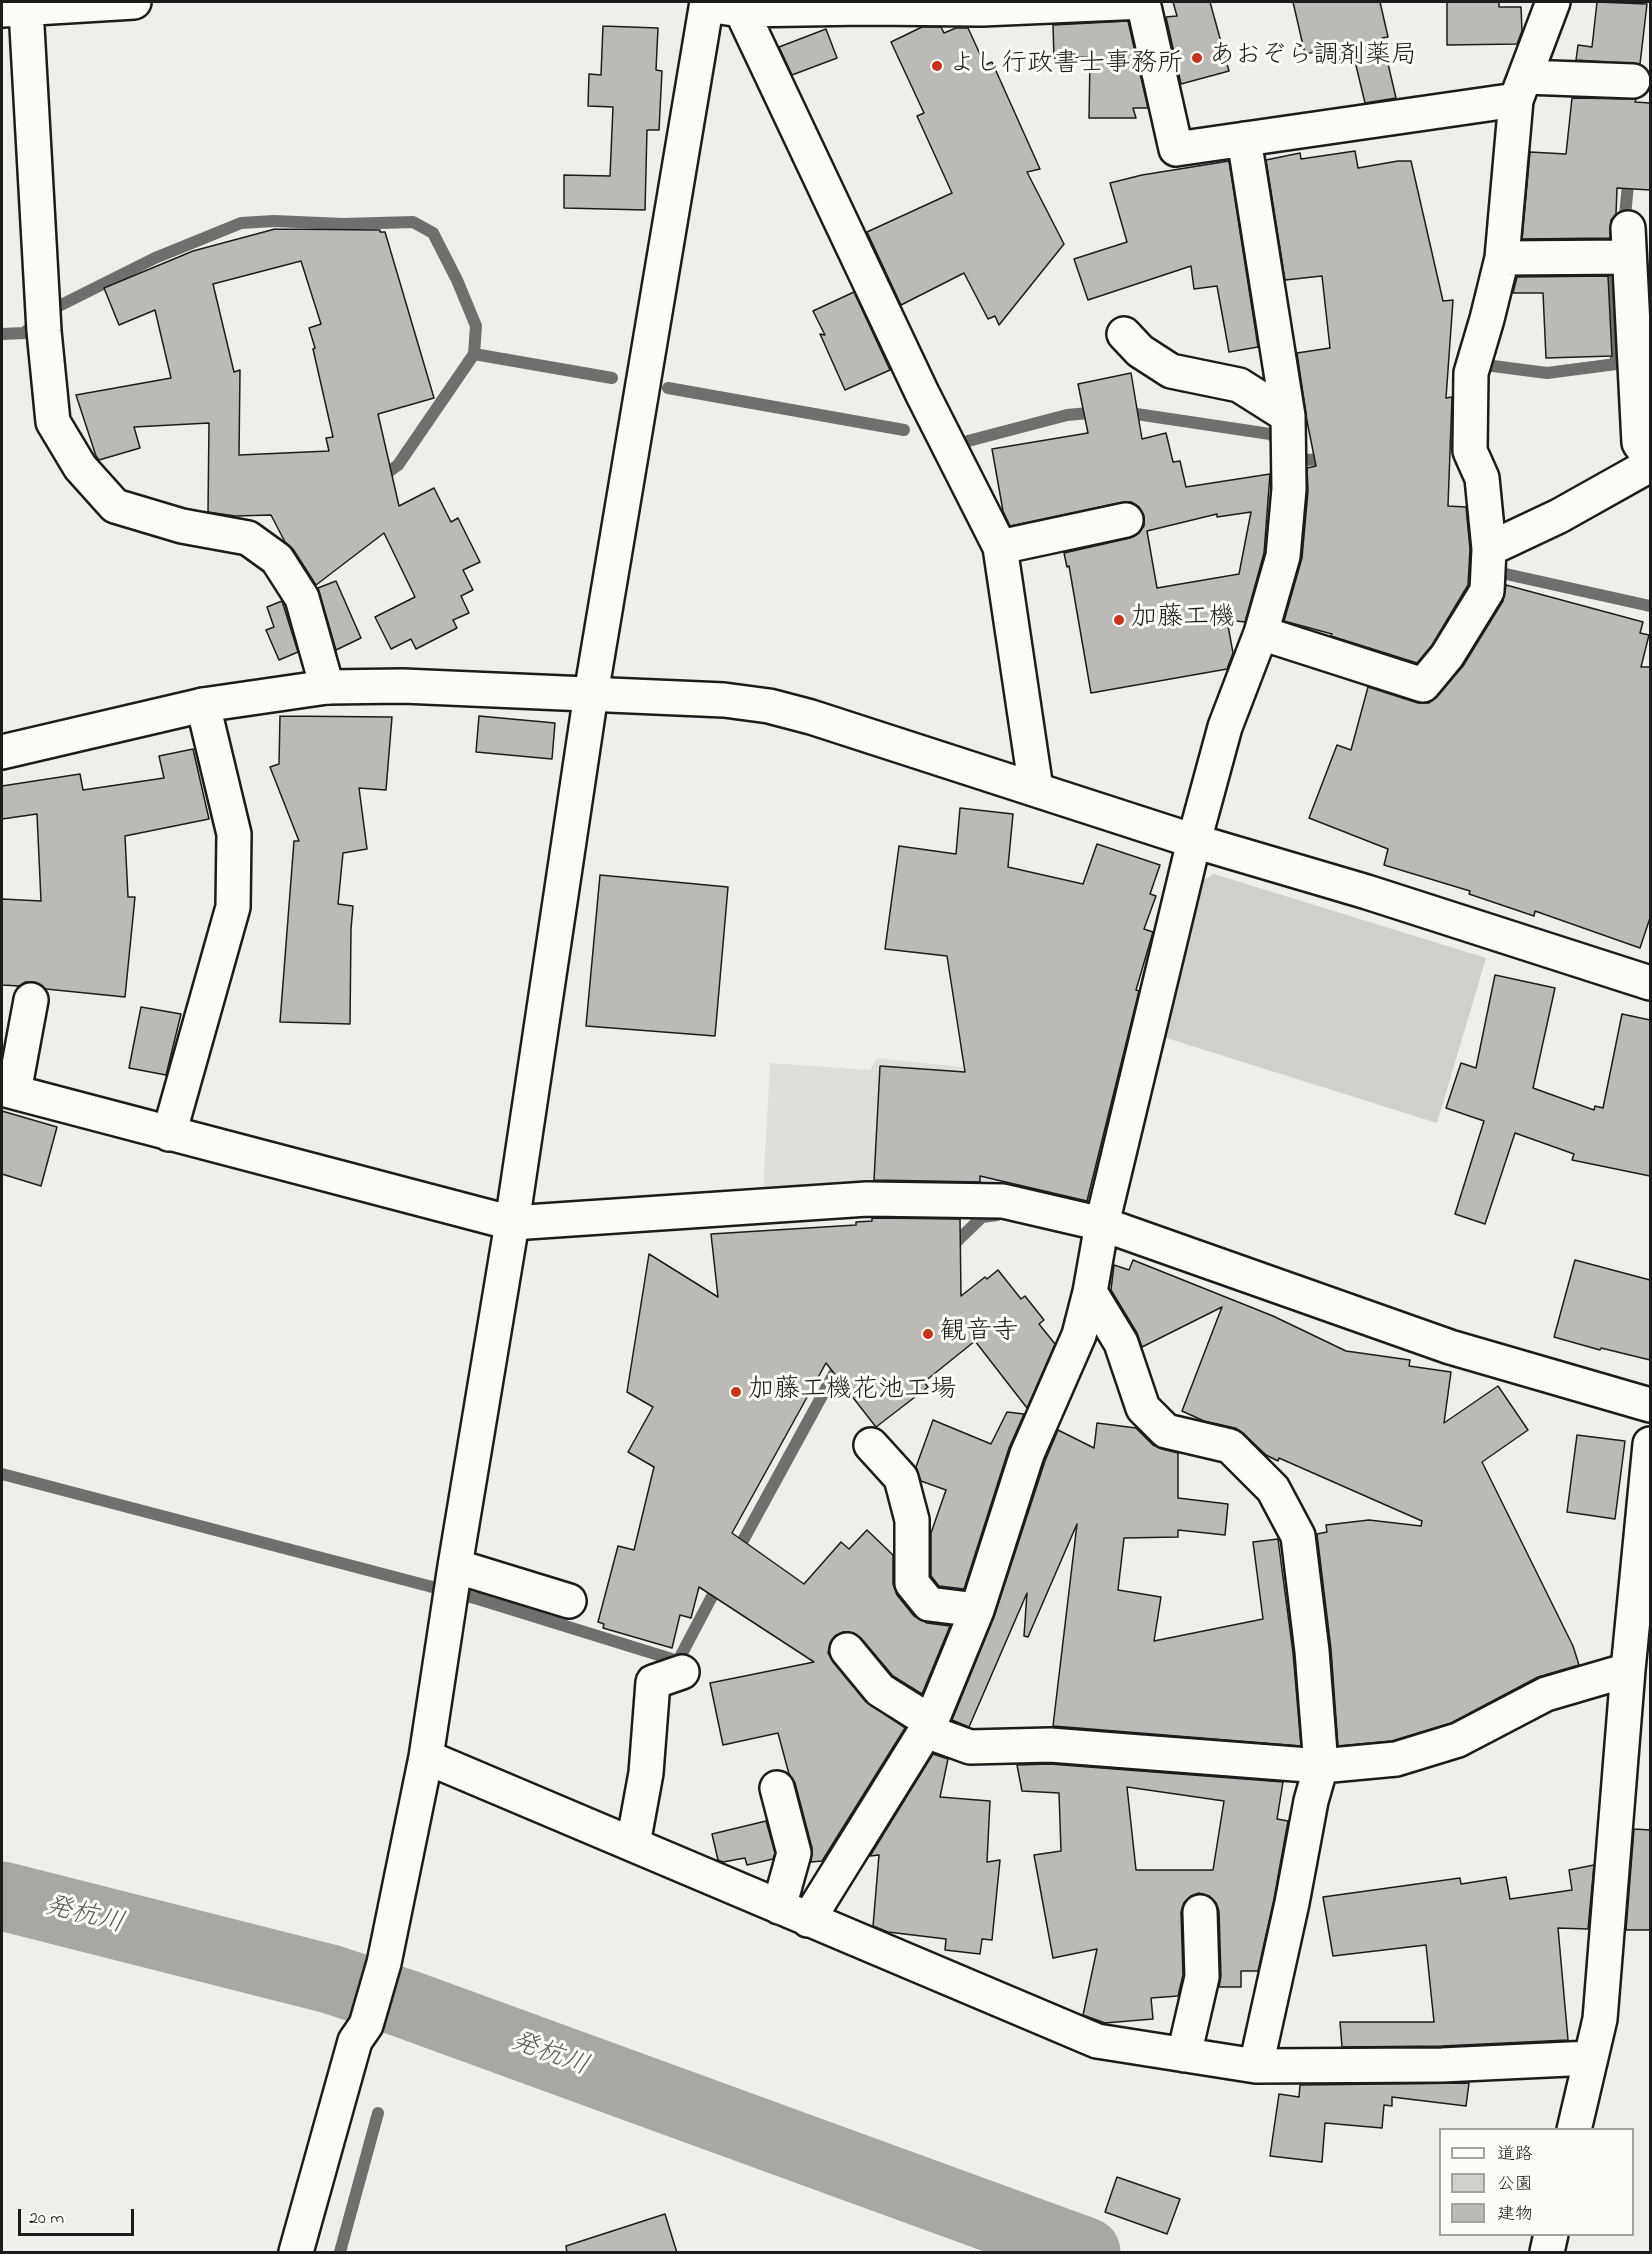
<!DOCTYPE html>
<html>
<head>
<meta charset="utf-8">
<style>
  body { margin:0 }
  #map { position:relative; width:1652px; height:2254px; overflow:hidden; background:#f0eeea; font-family:"Indie Flower","Klee One",sans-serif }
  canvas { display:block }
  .frame { position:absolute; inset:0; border:3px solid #1c1c1c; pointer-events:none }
  .legend { position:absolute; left:1439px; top:2128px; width:195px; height:108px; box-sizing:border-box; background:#fdfcf7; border:2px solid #a3a29f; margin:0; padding:8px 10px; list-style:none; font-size:18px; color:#1c1c1c }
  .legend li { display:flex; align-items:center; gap:12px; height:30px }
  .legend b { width:30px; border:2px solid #a3a29f }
  .scale { position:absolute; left:18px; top:2209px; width:116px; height:27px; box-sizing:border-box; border:3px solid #1c1c1c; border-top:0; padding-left:8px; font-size:18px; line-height:21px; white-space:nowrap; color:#1c1c1c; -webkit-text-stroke:4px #fdfcf7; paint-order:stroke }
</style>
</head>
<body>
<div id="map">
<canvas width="1652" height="2254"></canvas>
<div class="frame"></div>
<ul class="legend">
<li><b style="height:8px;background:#fdfcf7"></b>道路</li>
<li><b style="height:16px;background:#d0cfcc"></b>公園</li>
<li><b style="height:16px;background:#bbbab6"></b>建物</li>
</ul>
<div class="scale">20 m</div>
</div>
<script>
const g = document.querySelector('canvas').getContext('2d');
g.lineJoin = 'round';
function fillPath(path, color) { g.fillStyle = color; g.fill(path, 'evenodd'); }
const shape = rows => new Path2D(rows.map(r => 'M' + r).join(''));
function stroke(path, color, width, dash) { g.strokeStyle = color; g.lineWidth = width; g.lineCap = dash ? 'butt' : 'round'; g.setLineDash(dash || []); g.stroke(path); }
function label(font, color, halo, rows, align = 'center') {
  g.font = font + ' "Indie Flower","Klee One",sans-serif'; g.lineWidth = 6; g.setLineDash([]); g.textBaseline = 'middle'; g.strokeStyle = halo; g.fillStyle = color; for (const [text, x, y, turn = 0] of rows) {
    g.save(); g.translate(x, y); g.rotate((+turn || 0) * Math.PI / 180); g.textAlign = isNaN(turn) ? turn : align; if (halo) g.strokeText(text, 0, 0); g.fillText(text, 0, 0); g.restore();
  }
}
const built = shape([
  [877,1058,962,1067,965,1074,1014,1060,1122,1087,1092,1211,763,1195,770,1063,870,1070]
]);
const green = shape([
  [1214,874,1486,958,1437,1123,1160,1036,1197,884]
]);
const stream = shape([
  [1624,226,1629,174],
  [2,334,24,333,57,307,155,258,241,223,274,221,343,224,413,222,433,233,457,280,476,326,474,354],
  [1484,373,1485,365,1547,373,1616,364,1612,270],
  [668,388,904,430],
  [1123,412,1270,434,1304,460,1329,459],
  [968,441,1067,415,1099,412],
  [379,479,398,465,474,354,612,378],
  [1497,572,1650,606],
  [949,1249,982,1217,997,1215],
  [2,1474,478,1599,678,1661,719,1583],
  [735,1555,842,1359],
  [405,2007,406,2004],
  [340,2252,378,2113]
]);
const river = shape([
  [2,1896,330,1979,406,2004,1086,2252]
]);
const building = shape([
  [1173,2,1210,2,1229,71,1181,84,1166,17,1177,16,1173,2],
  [1293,2,1380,2,1388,37,1382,38,1396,98,1365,103,1354,57,1328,62,1325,50,1305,54,1293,2],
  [1447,2,1499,2,1499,7,1521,7,1522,31,1517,44,1447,45,1447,2],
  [1597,2,1647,4,1640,64,1576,60,1578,45,1592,47,1597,2],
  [1128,21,1148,108,1133,108,1136,118,1089,118,1090,57,1054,58,1053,25,1128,21],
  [603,26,658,28,656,70,662,71,659,130,647,130,645,210,564,208,564,175,610,176,613,107,588,106,589,74,601,75,603,26],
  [922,27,941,27,944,33,956,28,968,28,985,65,992,62,1040,169,1027,172,1064,244,999,325,995,316,988,319,964,273,901,305,867,232,952,193,917,116,924,113,891,42,922,27],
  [826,29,837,58,792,75,779,47,826,29],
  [1572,98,1636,99,1635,102,1650,103,1650,190,1617,188,1616,214,1611,220,1610,238,1522,239,1530,152,1566,154,1572,98],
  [1355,151,1358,168,1398,161,1411,161,1443,301,1453,300,1446,398,1452,397,1448,506,1466,507,1470,549,1468,585,1432,645,1417,663,1331,636,1332,634,1284,621,1302,558,1308,491,1307,468,1316,466,1307,421,1297,353,1330,348,1322,276,1285,280,1266,160,1300,153,1301,159,1355,151],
  [1229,161,1258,347,1229,352,1217,286,1194,289,1191,266,1088,300,1074,259,1127,242,1110,183,1142,175,1229,161],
  [275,229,380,230,380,232,385,232,434,398,378,414,399,506,434,488,451,522,458,518,480,562,463,570,473,590,461,596,469,613,453,620,457,628,416,649,411,639,391,649,375,617,415,597,384,533,316,585,293,549,285,542,271,515,235,516,208,512,209,423,134,427,140,448,99,460,96,456,76,395,171,378,155,310,119,325,104,288,193,251,275,229],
  [301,261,321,324,309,328,315,348,313,349,333,437,326,438,329,451,239,455,240,370,234,372,213,284,301,261],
  [1608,276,1612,356,1546,358,1543,293,1513,293,1517,277,1608,276],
  [854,292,890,370,845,390,820,334,825,335,813,311,854,292],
  [1131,373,1142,439,1166,433,1173,462,1180,461,1186,487,1270,474,1264,553,1245,622,1227,620,1233,653,1227,669,1091,693,1069,566,1067,567,1064,553,1130,538,1139,533,1144,526,1144,516,1139,507,1131,502,1123,502,1010,526,1003,511,992,449,1088,433,1078,384,1131,373],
  [1251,512,1239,574,1157,588,1147,531,1217,514,1217,517,1251,512],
  [336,581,361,638,336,650,318,588,336,581],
  [1506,585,1643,622,1640,633,1649,635,1641,667,1650,667,1650,918,1640,948,1535,911,1534,916,1469,894,1470,891,1384,865,1388,849,1309,818,1337,745,1351,750,1368,687,1418,703,1429,703,1437,697,1463,666,1503,601,1506,585],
  [282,601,298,652,279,660,266,630,274,627,267,607,282,601],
  [280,716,392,717,386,790,359,788,367,849,343,853,338,904,353,906,351,929,350,1024,280,1022,294,841,299,841,270,767,279,764,280,716],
  [479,716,555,723,552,759,476,752,479,716],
  [193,749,209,819,125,836,128,897,135,897,125,997,46,989,34,982,25,982,19,986,2,985,2,899,41,901,37,814,2,819,2,786,80,774,83,790,164,778,159,756,193,749],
  [960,808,1013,814,1008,867,1083,884,1097,844,1160,865,1150,894,1156,896,1144,929,1153,932,1136,990,1139,991,1087,1201,980,1176,980,1182,874,1180,880,1066,965,1072,947,956,885,949,899,846,956,854,960,808],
  [600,875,728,887,715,1036,586,1026,600,875],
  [1495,975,1555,988,1533,1088,1594,1110,1595,1106,1603,1108,1622,1014,1650,1020,1650,1176,1572,1160,1574,1154,1515,1133,1485,1224,1455,1214,1484,1121,1446,1108,1461,1063,1476,1068,1495,975],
  [141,1007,181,1014,166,1075,129,1068,141,1007],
  [2,1111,57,1127,41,1186,2,1174,2,1111],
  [872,1218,960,1219,961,1296,985,1277,987,1279,998,1270,1021,1299,1025,1296,1044,1320,1039,1324,1055,1344,1027,1408,975,1341,924,1382,928,1387,876,1427,826,1363,732,1533,804,1584,841,1542,849,1549,867,1530,893,1555,893,1584,897,1595,914,1616,927,1623,950,1626,922,1694,893,1676,861,1638,854,1633,843,1632,835,1636,830,1643,828,1653,833,1662,866,1702,905,1728,822,1861,811,1862,812,1848,795,1783,789,1774,778,1733,723,1745,710,1683,814,1662,699,1587,691,1618,680,1615,672,1648,603,1628,604,1624,598,1622,618,1546,634,1550,654,1467,628,1452,653,1407,627,1392,649,1254,718,1297,711,1234,856,1225,856,1222,872,1221,872,1218],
  [1133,1260,1273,1316,1346,1351,1410,1360,1409,1366,1451,1372,1444,1423,1498,1386,1528,1430,1482,1462,1573,1646,1579,1665,1538,1677,1451,1723,1392,1741,1338,1746,1331,1649,1317,1534,1327,1532,1326,1525,1369,1520,1421,1526,1422,1521,1279,1458,1278,1461,1266,1455,1243,1433,1235,1428,1204,1421,1182,1411,1222,1307,1142,1347,1137,1333,1111,1290,1114,1265,1129,1270,1133,1260],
  [1575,1260,1650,1280,1650,1360,1601,1348,1600,1350,1554,1337,1575,1260],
  [1007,1412,1024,1414,1009,1448,964,1589,939,1586,931,1576,931,1533,946,1490,921,1481,916,1467,933,1420,991,1444,1007,1412],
  [1097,1423,1136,1428,1153,1445,1162,1449,1178,1453,1178,1498,1228,1504,1225,1535,1178,1530,1178,1537,1124,1538,1118,1590,1161,1597,1154,1641,1263,1619,1253,1542,1278,1539,1293,1653,1301,1746,1053,1726,1077,1524,1028,1637,1024,1636,1027,1593,969,1727,952,1720,994,1617,1045,1461,1058,1430,1094,1448,1097,1423],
  [1577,1435,1625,1441,1615,1519,1567,1512,1577,1435],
  [933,1754,948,1759,940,1797,990,1801,987,1862,1000,1860,992,1940,982,1939,980,1954,945,1950,946,1939,888,1932,873,1926,879,1855,870,1856,933,1754],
  [1050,1764,1283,1782,1277,1819,1288,1821,1274,1899,1258,1971,1241,1971,1241,1987,1219,1987,1221,1976,1219,1911,1216,1903,1209,1896,1199,1893,1191,1896,1184,1903,1181,1912,1183,1975,1178,1996,1151,1998,1153,2019,1105,2023,1083,2015,1097,1949,1053,1958,1034,1855,1061,1851,1059,1793,1022,1791,1017,1765,1050,1764],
  [1127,1787,1224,1801,1213,1870,1136,1870,1127,1787],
  [766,1821,775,1853,773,1859,747,1865,745,1858,723,1862,718,1860,712,1834,766,1821],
  [1634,1829,1650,1830,1650,1930,1626,1930,1634,1829],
  [1594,1865,1588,1929,1558,1928,1568,2040,1442,2046,1342,2047,1340,2022,1434,2022,1426,1945,1333,1956,1323,1897,1460,1878,1461,1884,1506,1877,1510,1899,1572,1890,1569,1870,1594,1865],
  [1469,2083,1466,2106,1392,2097,1392,2106,1384,2105,1382,2128,1325,2123,1322,2162,1270,2156,1279,2094,1299,2097,1300,2085,1469,2083],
  [1117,2177,1180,2199,1167,2234,1105,2212,1117,2177],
  [665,2214,677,2253,567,2253,566,2246,665,2214]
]);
const minor = shape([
  [1143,2,1176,149,1516,100],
  [720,7,741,10,865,8,982,9,1143,2],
  [26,9,44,331,53,422,80,467,115,506,182,526,248,538,277,559,302,598,327,687],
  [2,10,134,2],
  [741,10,922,393,1000,547,1036,789],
  [1525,77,1633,81],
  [1628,228,1639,443,1650,458],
  [1502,258,1629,257],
  [1124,334,1140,351,1171,371,1239,385,1288,416],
  [1000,547,1126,520],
  [1489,549,1559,516,1650,465],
  [1261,633,1423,685,1447,656,1487,591,1489,549,1482,478,1470,451,1471,373,1487,319,1502,258,1516,100,1553,2],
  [2,1089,512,1223,867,1199,1003,1201,1102,1224,1450,1347,1650,1405],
  [14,1092,31,1000],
  [169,1134,233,907,234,834,203,705],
  [1090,1292,1121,1343,1143,1408,1166,1431,1230,1446,1273,1489,1298,1536,1312,1651,1321,1766,1311,1801,1292,1903,1256,2066],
  [871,1445,901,1478,912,1520,912,1583,929,1604,977,1610],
  [455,1566,569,1601],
  [847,1650,880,1690,931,1722],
  [926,1731,970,1747,1050,1745,1321,1766,1396,1759,1458,1740,1546,1694,1628,1670],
  [426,1757,1097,2041,1256,2066,1442,2065,1590,2058],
  [777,1788,794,1853,779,1907],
  [633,1844,646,1773,653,1682,682,1672],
  [808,1920,931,1722,977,1610,1027,1454,1079,1335,1090,1292,1102,1224,1194,841,1225,727,1261,633,1283,556,1289,489,1288,416,1244,139],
  [1184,2055,1202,1977,1200,1912],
  [1574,2130,1600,2019,1628,1670,1650,1444],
  [296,2252,355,2041,366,2025,384,1963,426,1757,455,1566,512,1223,591,694,707,2],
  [1547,2252,1551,2234]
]);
const tertiary = shape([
  [2,752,203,705,327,687,403,686,724,700,769,706,811,717,1194,841,1367,892,1650,983]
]);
const markers = [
  [1197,58,6,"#c8321e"],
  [937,66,6,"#c8321e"],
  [1119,620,6,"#c8321e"],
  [928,1334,6,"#c8321e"],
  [736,1392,6,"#c8321e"]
];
const poiNames = [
  ["あおぞら調剤薬局",1209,58],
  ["よし行政書士事務所",949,66],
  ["加藤工機",1131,620],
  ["観音寺",940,1334],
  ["加藤工機花池工場",748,1392]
];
const waterNames = [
  ["発杭川",84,1917,14],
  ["発杭川",549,2056,20]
];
fillPath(built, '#e0deda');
fillPath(green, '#d0cfcc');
stroke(stream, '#706f6d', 12);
stroke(river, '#a8a7a3', 69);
fillPath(building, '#bbbab6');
stroke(building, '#1c1c1c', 1.5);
stroke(minor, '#1c1c1c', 38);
stroke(tertiary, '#1c1c1c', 38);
stroke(minor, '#fdfcf7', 33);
stroke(tertiary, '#fdfcf7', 33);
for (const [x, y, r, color] of markers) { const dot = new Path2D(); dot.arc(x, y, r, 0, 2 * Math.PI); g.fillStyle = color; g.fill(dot); stroke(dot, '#fdfcf7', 2); }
label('26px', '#1c1c1c', '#fdfcf7', poiNames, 'left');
label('italic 27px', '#5b5b59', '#fdfcf7', waterNames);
</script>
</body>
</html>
